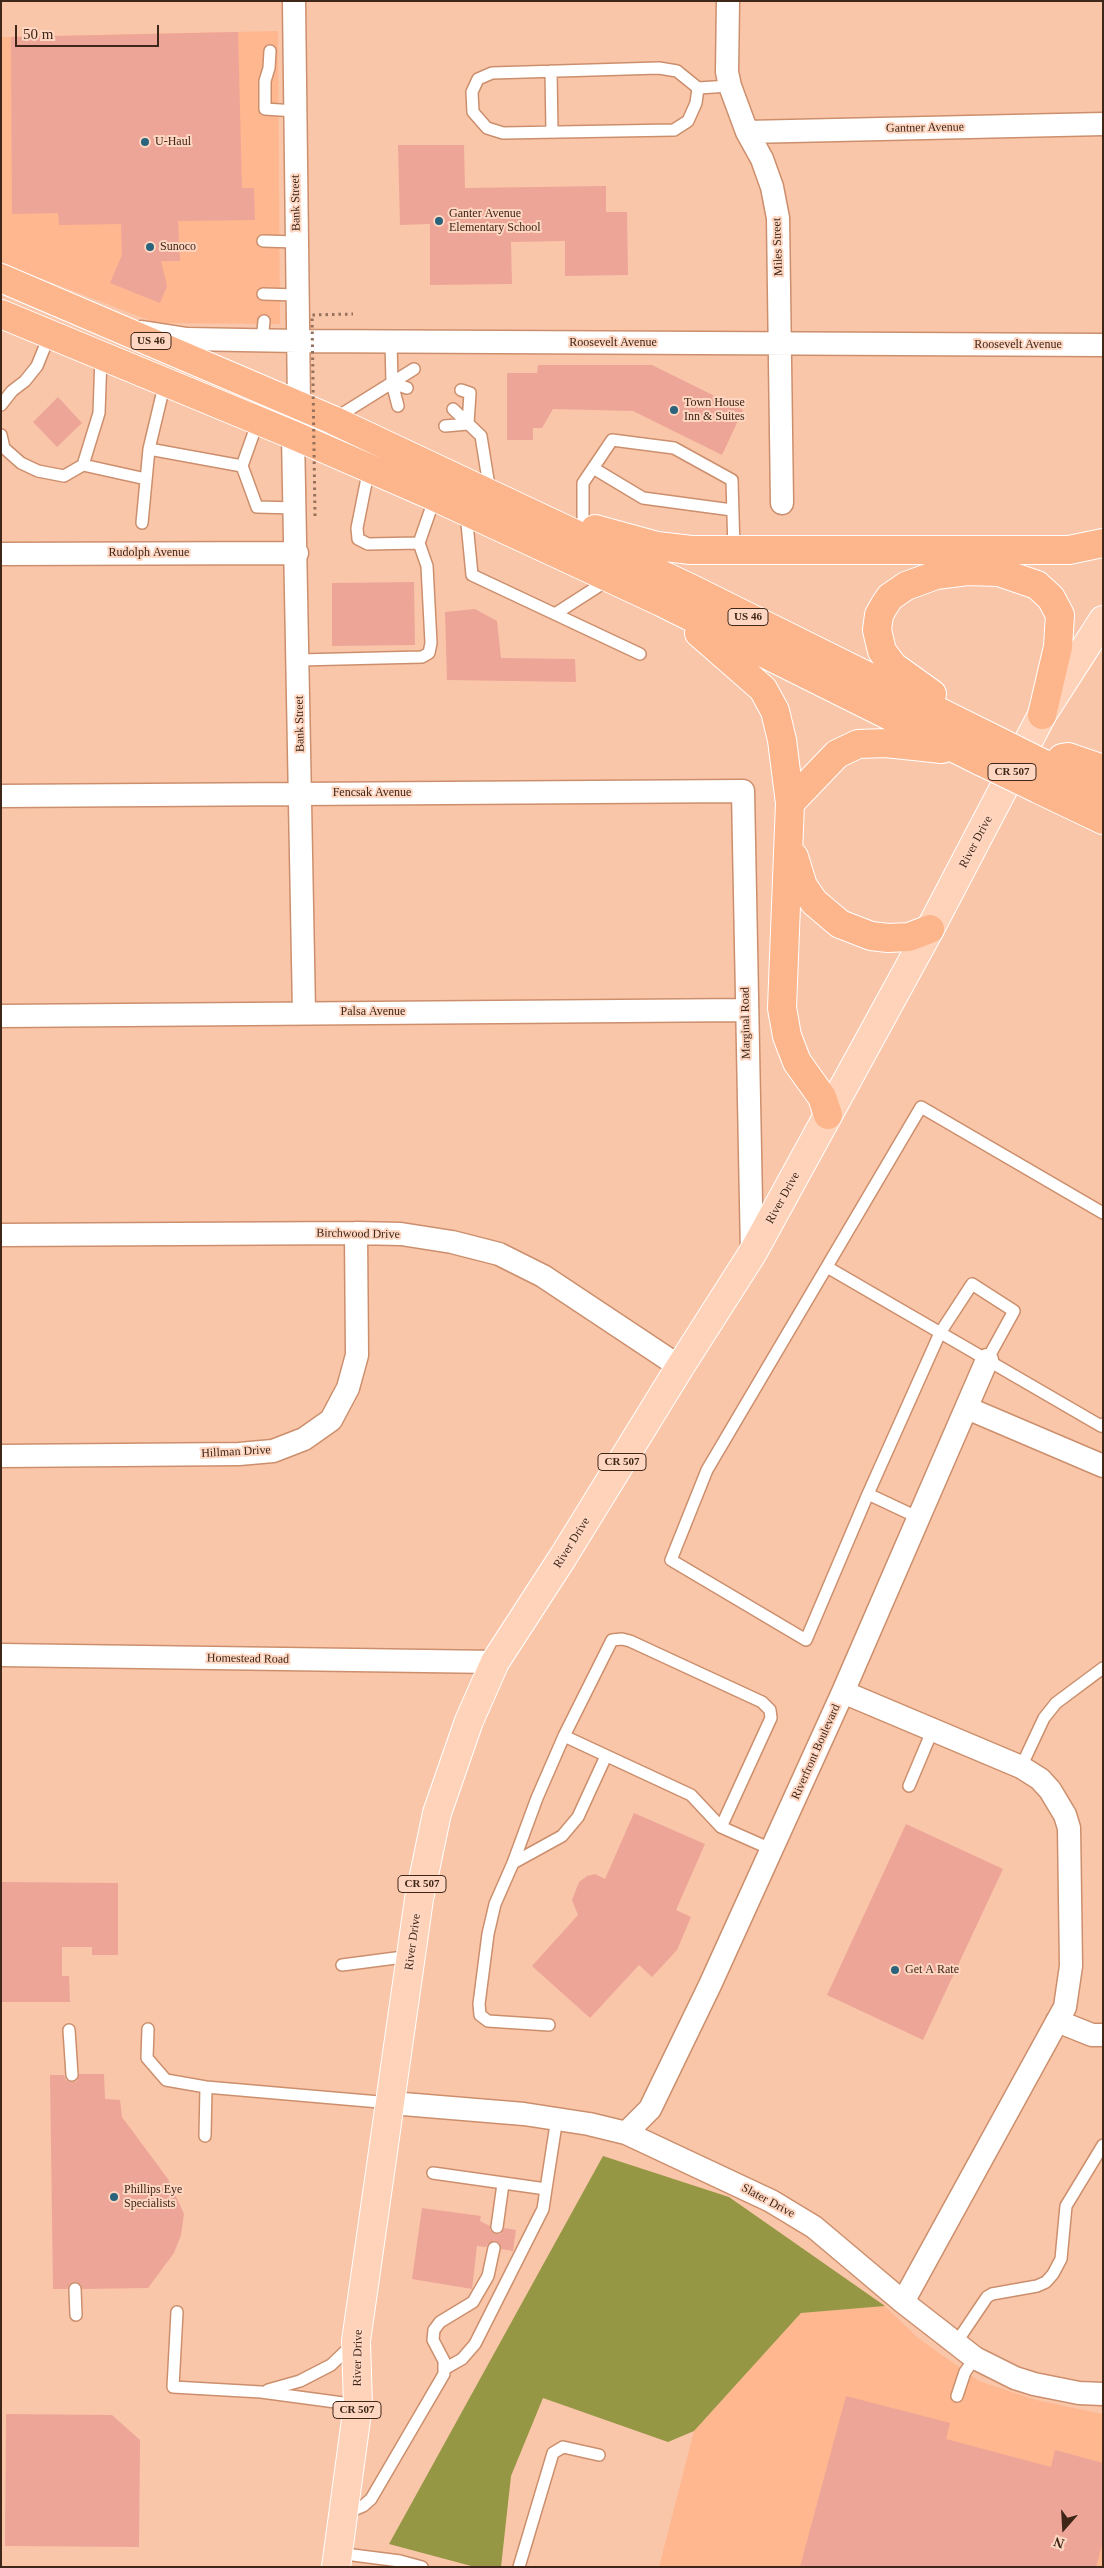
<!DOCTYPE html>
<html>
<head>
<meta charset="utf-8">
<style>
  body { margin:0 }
  #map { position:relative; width:1104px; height:2568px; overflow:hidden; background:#fac6a9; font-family:Georgia,serif }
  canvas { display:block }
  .frame { position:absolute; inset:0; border:2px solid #3e2618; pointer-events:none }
  .north { position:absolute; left:1039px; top:2503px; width:50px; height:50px; -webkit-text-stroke:4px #fed6c1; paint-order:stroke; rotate:199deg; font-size:14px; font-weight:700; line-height:20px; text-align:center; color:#3e2618 }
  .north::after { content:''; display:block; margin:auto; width:18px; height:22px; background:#3e2618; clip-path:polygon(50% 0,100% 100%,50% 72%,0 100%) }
  .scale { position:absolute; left:15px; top:25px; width:144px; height:22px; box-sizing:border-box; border:2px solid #3e2618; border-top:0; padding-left:6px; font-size:15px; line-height:18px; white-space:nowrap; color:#3e2618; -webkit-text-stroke:4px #fed6c1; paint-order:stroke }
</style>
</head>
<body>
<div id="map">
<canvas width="1104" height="2568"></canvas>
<div class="frame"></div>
<div class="north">N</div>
<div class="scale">50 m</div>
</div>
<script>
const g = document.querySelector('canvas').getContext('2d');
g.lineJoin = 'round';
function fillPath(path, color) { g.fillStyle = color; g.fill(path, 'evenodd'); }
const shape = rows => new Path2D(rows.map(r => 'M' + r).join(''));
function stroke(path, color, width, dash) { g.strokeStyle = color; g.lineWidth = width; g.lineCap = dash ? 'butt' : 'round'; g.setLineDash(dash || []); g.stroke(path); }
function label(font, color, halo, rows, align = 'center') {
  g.font = font + ' Georgia,serif'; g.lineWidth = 4; g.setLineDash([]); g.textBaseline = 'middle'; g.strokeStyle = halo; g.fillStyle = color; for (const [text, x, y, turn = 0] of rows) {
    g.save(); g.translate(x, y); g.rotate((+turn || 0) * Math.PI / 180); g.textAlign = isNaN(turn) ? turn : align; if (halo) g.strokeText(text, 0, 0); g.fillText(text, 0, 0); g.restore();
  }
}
const built = shape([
  [278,31,280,324,156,323,1,263,1,37],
  [885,2306,918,2338,979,2381,1036,2400,1103,2414,1103,2567,659,2567,694,2431,801,2313]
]);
const forest = shape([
  [603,2156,729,2197,885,2306,801,2313,694,2431,668,2442,543,2398,511,2476,501,2567,475,2567,389,2544]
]);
const building = shape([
  [238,32,242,188,254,188,255,220,178,221,180,261,161,261,167,286,160,303,110,283,122,255,121,224,59,225,58,213,12,214,11,37],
  [398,145,464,145,465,188,606,186,606,212,627,212,628,275,565,276,565,241,511,242,512,284,430,285,430,224,400,225],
  [538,365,652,365,743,410,722,455,633,411,553,409,542,428,533,428,533,440,507,440,507,373,537,373],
  [58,397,82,423,57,447,33,422],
  [414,582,415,645,332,646,332,583],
  [475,609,497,621,501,658,575,659,576,682,447,680,445,612],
  [634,1813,705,1844,676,1910,691,1917,677,1950,652,1977,639,1965,590,2018,532,1966,578,1915,572,1900,579,1882,587,1876,595,1874,605,1879],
  [906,1824,1003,1869,923,2040,827,1995],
  [1,1882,118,1883,118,1955,92,1955,92,1947,62,1947,62,1976,69,1976,70,2002,1,2002],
  [79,2074,104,2074,105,2099,120,2100,122,2117,168,2179,184,2214,181,2235,174,2253,148,2288,82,2289,81,2285,75,2282,71,2283,68,2289,53,2289,50,2075,64,2075,66,2080,72,2082,77,2081],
  [422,2208,481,2216,480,2221,490,2226,490,2230,495,2234,500,2234,504,2228,516,2230,513,2251,501,2249,499,2243,495,2241,489,2243,486,2247,477,2246,472,2289,412,2279],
  [846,2396,950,2423,946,2439,1051,2467,1055,2450,1103,2463,1103,2541,1096,2567,800,2567],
  [6,2414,112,2415,140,2440,139,2547,5,2546]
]);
const lane = shape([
  [270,51,269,68,265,81,265,109,295,111],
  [551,71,552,132],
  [698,88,696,103,688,121,674,130,503,133,487,128,473,112,472,92,478,79,492,73,659,68,677,71,698,88,730,86],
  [263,241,296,242],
  [263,294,297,295],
  [262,340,264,321],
  [391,342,392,383,398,406],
  [392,383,407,388],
  [461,390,470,393,468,424],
  [1,405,12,391,25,381,37,366,50,334],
  [453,409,481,436,490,492],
  [334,419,414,369],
  [445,426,468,424],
  [1,435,4,448,21,463,38,471,64,476,83,465,99,413,101,357],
  [149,449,165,382],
  [83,465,146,479],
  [242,466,258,421],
  [369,468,357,528,358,539,368,544,419,543],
  [593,468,643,498,732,510],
  [466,513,472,575,640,654],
  [142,523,149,449,242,466,257,507,296,508],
  [583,526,583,483,612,440,674,448,732,480,734,550],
  [555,614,608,580],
  [299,660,422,657,429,653,431,643,427,566,419,543,435,497],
  [827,1267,1101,1426,1103,1424],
  [868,1494,940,1333,972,1284,1014,1311,987,1360],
  [919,1518,868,1494,806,1640,671,1560,707,1470,921,1107,1103,1213],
  [564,1736,537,1798,513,1863,562,1836,578,1817,606,1756],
  [1021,1767,1044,1718,1056,1703,1103,1668],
  [909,1786,933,1729],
  [721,1827,771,1718,770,1710,762,1702,630,1641,622,1639,612,1640,564,1736,691,1795,721,1827,773,1850],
  [513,1863,495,1904,488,1934,479,2004,480,2015,488,2021,549,2025],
  [342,1965,411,1956],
  [148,2029,147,2058,166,2080,206,2087],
  [69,2030,72,2075],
  [205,2136,206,2087,391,2103],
  [433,2173,546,2189,557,2118],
  [497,2227,503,2184],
  [75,2289,76,2315],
  [177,2312,173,2387,261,2392,358,2405],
  [956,2343,987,2297,992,2294,1037,2286,1046,2282,1053,2274,1061,2259,1066,2206,1103,2145],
  [446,2368,462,2359,475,2344,543,2209,546,2189],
  [268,2390,300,2381,331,2365,353,2344],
  [957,2396,965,2372,975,2358],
  [344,2514,363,2506,371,2499,444,2374,444,2361,433,2340,434,2330,440,2322,473,2302,488,2276,494,2248],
  [337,2553,400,2561,422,2567],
  [519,2567,553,2453,563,2447,599,2455]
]);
const street = shape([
  [294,1,299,405],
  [728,1,727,72,730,86,747,132,762,159,772,187,778,218,782,503],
  [747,132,1103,124],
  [142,332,187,339,297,341,1103,345],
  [293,435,304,1012],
  [1,554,297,553],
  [1,796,743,791,752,1254],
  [1,1016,746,1010],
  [1,1235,356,1233,401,1234,452,1242,499,1254,543,1276,680,1367],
  [967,1408,1103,1466],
  [1,1456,239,1454,273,1451,304,1439,331,1420,348,1388,357,1355,356,1233],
  [1,1655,495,1662],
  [843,1692,1021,1767,1040,1779,1050,1790,1065,1815,1069,1828,1071,1966,1065,2007,903,2302],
  [1057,2021,1092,2035,1103,2035],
  [391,2103,524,2114,589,2124,626,2133,771,2201,814,2227,903,2302,975,2358,1015,2378,1034,2384,1079,2393,1103,2394],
  [626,2133,650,2109,710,1985,843,1692,987,1360]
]);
const primary = shape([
  [336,2567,358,2405,356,2341,419,1899,437,1813,469,1721,495,1662,563,1557,680,1367,752,1254,930,929,1042,715,1103,620]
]);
const highway = shape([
  [1,278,333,420,690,588,992,738],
  [1,314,293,435,435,497,661,602,982,762],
  [595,529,657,546,691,550,1069,550,1103,543],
  [699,633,763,689,775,711,782,740,790,803,782,1008,787,1036,797,1062,822,1097,828,1115],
  [932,694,893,666,882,651,877,630,879,615,884,606,890,597,906,586,936,575,967,571,999,572,1037,585,1051,598,1060,615,1058,647,1042,715],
  [1062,758,1068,757,1103,769],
  [1042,763,1103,792],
  [1038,789,1103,820],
  [790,803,837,754,858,744,886,743,942,749],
  [794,857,803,886,814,902,840,924,871,936,888,938,909,937,930,929]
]);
const pathBridge = shape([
  [315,516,312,315,353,314]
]);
const highwayBridge = shape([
  [992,738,1042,763],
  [982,762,1038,789]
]);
const markers = [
  [145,142,5,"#2a637c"],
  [439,221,5,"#2a637c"],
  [150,247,5,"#2a637c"],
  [674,410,5,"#2a637c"],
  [895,1970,5,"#2a637c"],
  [114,2197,5,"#2a637c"]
];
const shields = [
  [151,341,40],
  [748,617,40],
  [1012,772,48],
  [622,1462,48],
  [422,1884,48],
  [357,2410,48]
];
const shieldNames = [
  ["US 46",151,341],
  ["US 46",748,617],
  ["CR 507",1012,772],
  ["CR 507",622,1462],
  ["CR 507",422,1884],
  ["CR 507",357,2410]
];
const streetNames = [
  ["Gantner Avenue",925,128,-1],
  ["Bank Street",296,203,-91],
  ["Miles Street",778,247,-92],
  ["Roosevelt Avenue",613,343],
  ["Roosevelt Avenue",1018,345],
  ["Rudolph Avenue",149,553],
  ["Bank Street",300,724,-91],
  ["Fencsak Avenue",372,793],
  ["River Drive",976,842,-62],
  ["Palsa Avenue",373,1012],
  ["Marginal Road",746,1023,-91],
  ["River Drive",783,1198,-61],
  ["Birchwood Drive",358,1234,1],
  ["Hillman Drive",236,1452,-3],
  ["River Drive",572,1543,-58],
  ["Homestead Road",248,1659,1],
  ["Riverfront Boulevard",816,1752,-66],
  ["River Drive",413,1942,-82],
  ["Slater Drive",768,2201,28],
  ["River Drive",358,2358,-89]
];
const poiNames = [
  ["U-Haul",155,142],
  ["Ganter Avenue",449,214],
  ["Elementary School",449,228],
  ["Sunoco",160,247],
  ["Town House",684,403],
  ["Inn & Suites",684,417],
  ["Get A Rate",905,1970],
  ["Phillips Eye",124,2190],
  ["Specialists",124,2204]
];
fillPath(built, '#feb78f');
fillPath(forest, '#959744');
fillPath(building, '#eda598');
stroke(lane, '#cc8f6d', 14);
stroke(street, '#cc8f6d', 25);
stroke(primary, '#fff', 30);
stroke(highway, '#fff', 30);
stroke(lane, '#fff', 11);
stroke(street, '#fff', 22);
stroke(primary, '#fed3ba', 28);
stroke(highway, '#fdb58c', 28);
stroke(highwayBridge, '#fff', 30, []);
stroke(pathBridge, '#95705b', 3, [2.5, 4]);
stroke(highwayBridge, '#fdb58c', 28);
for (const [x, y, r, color] of markers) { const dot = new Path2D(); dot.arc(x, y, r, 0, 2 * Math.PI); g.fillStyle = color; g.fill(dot); stroke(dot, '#fed6c1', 2); }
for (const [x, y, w] of shields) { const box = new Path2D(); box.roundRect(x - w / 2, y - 8.5, w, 17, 4); g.fillStyle = '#fed6c1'; g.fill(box); stroke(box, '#3e2618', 1); }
label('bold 11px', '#3e2618', null, shieldNames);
label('12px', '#3e2618', '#fed6c1', streetNames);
label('12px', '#3e2618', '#fed6c1', poiNames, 'left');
</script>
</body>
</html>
